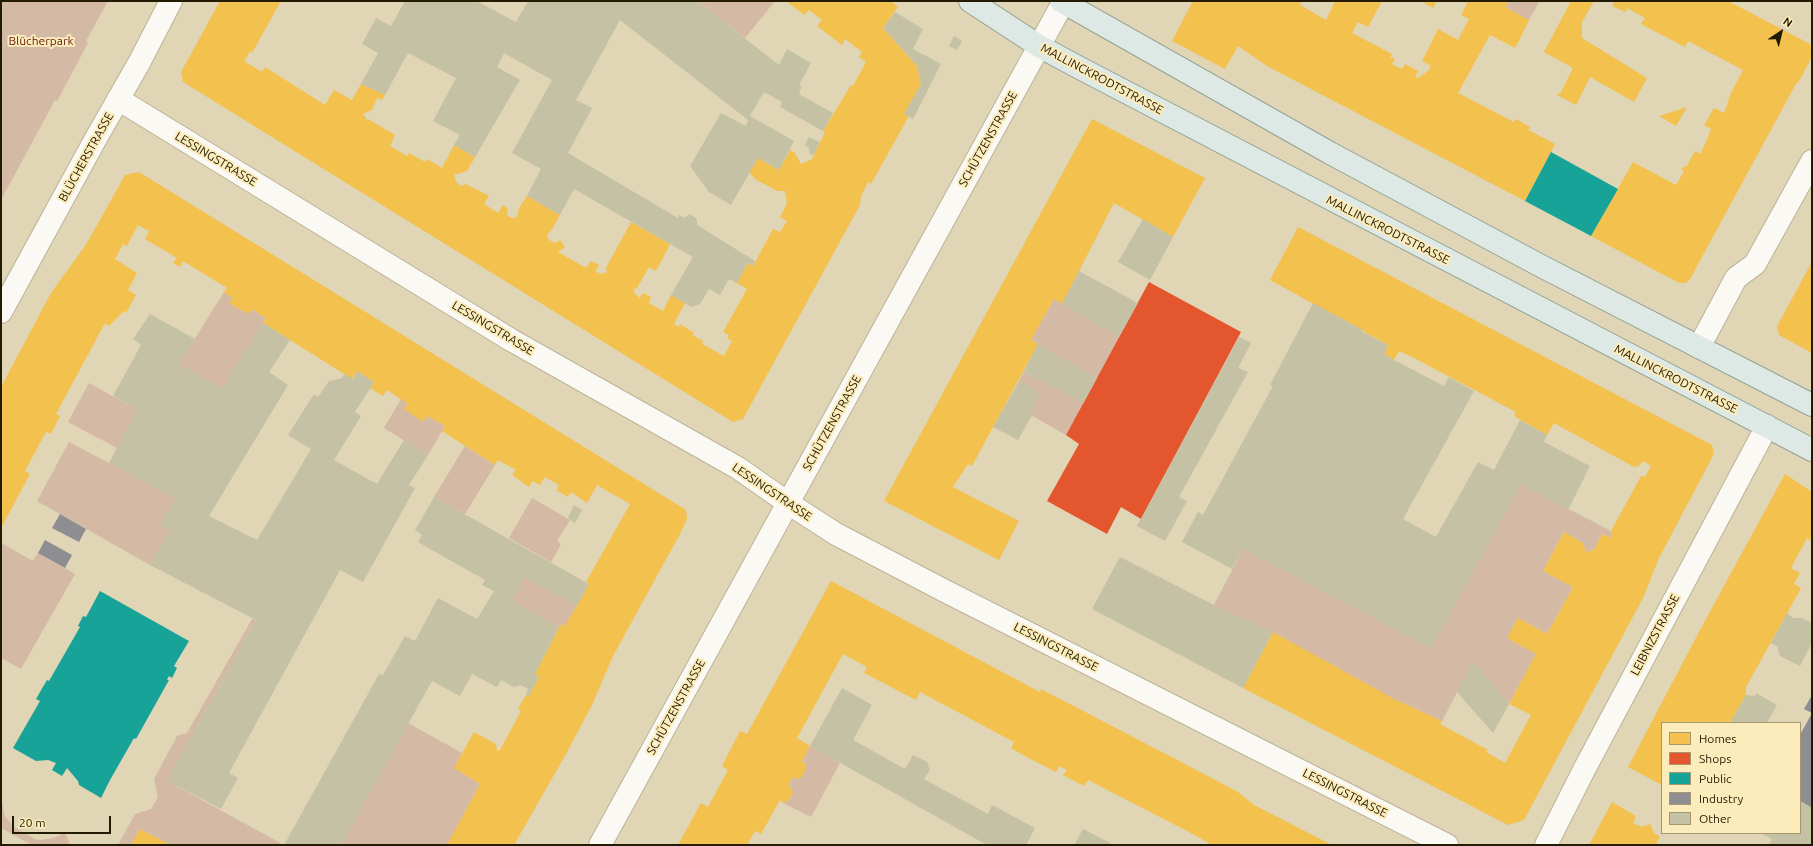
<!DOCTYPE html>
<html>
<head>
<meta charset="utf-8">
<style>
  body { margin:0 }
  #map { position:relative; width:1813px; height:846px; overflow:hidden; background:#e0d5b4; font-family:Ubuntu,sans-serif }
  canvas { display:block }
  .frame { position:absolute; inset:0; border:2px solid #221a02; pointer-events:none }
  .legend { position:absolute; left:1661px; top:722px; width:140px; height:112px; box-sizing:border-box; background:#fcecbb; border:1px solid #a59871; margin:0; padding:5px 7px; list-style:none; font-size:12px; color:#221a02 }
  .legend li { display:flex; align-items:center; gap:8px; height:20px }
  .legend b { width:20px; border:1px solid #a59871 }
  .north { position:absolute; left:1761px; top:12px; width:40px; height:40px; -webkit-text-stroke:3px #fcecbb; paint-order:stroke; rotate:35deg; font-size:11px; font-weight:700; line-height:16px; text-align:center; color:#221a02 }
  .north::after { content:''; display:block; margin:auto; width:14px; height:18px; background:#221a02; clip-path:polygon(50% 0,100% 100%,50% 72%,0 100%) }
  .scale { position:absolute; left:12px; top:816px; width:99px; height:18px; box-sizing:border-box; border:2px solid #221a02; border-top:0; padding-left:5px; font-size:12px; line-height:14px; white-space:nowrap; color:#221a02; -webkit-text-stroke:3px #fcecbb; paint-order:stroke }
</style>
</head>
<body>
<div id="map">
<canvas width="1813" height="846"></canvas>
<div class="frame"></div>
<ul class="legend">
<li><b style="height:11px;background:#f2c14e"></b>Homes</li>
<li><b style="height:11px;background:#e4572e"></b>Shops</li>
<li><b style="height:11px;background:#17a398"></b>Public</li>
<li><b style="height:11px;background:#8d8d92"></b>Industry</li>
<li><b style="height:11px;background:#c5c1a5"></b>Other</li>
</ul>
<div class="north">N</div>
<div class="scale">20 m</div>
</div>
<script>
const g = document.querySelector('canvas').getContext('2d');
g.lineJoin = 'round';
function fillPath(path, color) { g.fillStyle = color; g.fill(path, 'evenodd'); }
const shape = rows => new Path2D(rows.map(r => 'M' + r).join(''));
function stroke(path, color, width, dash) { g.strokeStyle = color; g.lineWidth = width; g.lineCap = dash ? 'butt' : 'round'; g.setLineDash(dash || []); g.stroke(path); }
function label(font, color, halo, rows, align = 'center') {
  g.font = font + ' Ubuntu,sans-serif'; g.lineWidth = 4; g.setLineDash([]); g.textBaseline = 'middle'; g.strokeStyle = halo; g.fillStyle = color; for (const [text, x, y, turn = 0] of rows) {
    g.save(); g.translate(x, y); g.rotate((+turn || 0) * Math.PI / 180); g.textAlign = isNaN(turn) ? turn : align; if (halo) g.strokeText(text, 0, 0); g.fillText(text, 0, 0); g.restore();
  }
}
const green = shape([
  [1,1,108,1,86,41,88,43,57,101,55,100,1,200],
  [697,1,775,1,745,38],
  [1509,1,1540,1,1529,20,1505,7],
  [224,292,233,298,230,304,248,314,252,309,266,318,222,389,179,364],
  [1054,299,1119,337,1097,378,1031,340],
  [1024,371,1083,404,1066,435,1029,414,1040,394,1019,381],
  [89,383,137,410,117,448,68,422],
  [401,399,408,404,404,409,427,416,445,426,428,455,384,428],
  [69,442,176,498,171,530,150,565,37,501],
  [465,446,495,465,465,514,434,497],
  [1521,484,1611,531,1611,538,1602,534,1594,550,1586,552,1583,543,1564,532,1543,571,1573,587,1547,634,1518,618,1512,629,1507,638,1536,654,1509,704,1473,662,1442,721,1396,700,1214,605,1243,549,1355,608,1478,560],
  [532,498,570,520,557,541,561,544,551,562,509,538],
  [1,543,33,561,38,553,75,574,21,669,1,658],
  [525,577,577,606,564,627,561,624,559,627,511,600],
  [252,619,256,620,167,781,284,845,170,845,140,829,131,845,118,845,135,814,151,809,158,797,154,779,177,736,187,733],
  [408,723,462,753,454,768,480,784,447,845,341,845],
  [810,746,840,763,811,817,783,803,788,801,793,793,791,788,788,785,793,777,797,779,801,777,806,769,805,764,802,761],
  [1,799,5,816,14,827,35,839,41,840,53,838,65,833,70,845,32,845,1,828]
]);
const homes = shape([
  [220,1,281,1,252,53,250,51,244,61,262,72,265,67,325,105,334,90,352,100,361,84,385,95,382,100,377,98,372,110,363,114,367,120,368,119,395,135,390,146,407,156,409,153,425,162,427,159,442,168,454,145,475,157,467,171,454,175,456,182,461,186,466,184,489,196,484,204,498,213,503,205,507,208,508,212,506,215,512,218,517,217,519,208,527,196,560,215,551,231,547,234,549,240,555,243,560,240,565,247,558,252,586,268,591,261,599,265,595,271,601,274,607,272,606,268,631,222,670,244,656,271,649,267,637,288,633,290,636,295,640,298,643,293,651,297,649,303,663,311,671,295,685,303,674,324,679,327,680,324,694,333,692,335,703,341,702,344,724,356,732,341,727,338,729,335,723,332,747,289,737,283,748,263,753,266,773,229,780,232,787,221,780,217,787,203,785,191,777,191,755,179,749,172,758,158,779,170,790,150,795,153,801,164,812,159,825,132,823,131,851,85,853,86,866,62,859,57,862,52,845,39,842,45,817,26,822,20,809,10,804,15,786,1,891,1,898,7,883,28,917,66,921,84,904,114,909,116,871,184,868,182,861,196,860,205,743,419,733,422,183,82,181,72],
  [1193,1,1302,1,1300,5,1326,20,1335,1,1382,1,1368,27,1358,22,1352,33,1392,54,1390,57,1395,59,1392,64,1402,69,1405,64,1418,71,1415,77,1418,78,1428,71,1431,66,1422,61,1438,29,1458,40,1469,19,1461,15,1468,1,1509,1,1505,7,1529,20,1520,39,1515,48,1490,35,1458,93,1514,122,1516,119,1530,127,1528,130,1555,144,1525,201,1267,66,1238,46,1225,69,1172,41],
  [1421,1,1437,1,1433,8],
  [1571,1,1594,1,1582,22,1582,38,1647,78,1634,102,1590,77,1576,105,1557,95,1558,93,1560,94,1573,68,1544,52],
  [1611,1,1728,1,1812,45,1812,57,1798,83,1797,82,1690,279,1686,283,1679,283,1591,236,1633,162,1676,185,1684,171,1681,168,1687,166,1695,151,1700,154,1706,142,1711,129,1704,125,1714,108,1724,113,1731,93,1743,70,1688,41,1685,47,1641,24,1645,18,1627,8,1625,12,1612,6,1614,3],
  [1687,107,1676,126,1659,116],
  [1092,119,1205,178,1173,237,1114,203,1062,304,1054,299,1031,340,1038,344,972,466,968,464,953,487,1019,521,999,560,884,501],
  [139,172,686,510,687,519,680,534,613,656,592,705,567,752,514,845,447,845,480,784,454,768,474,732,496,744,497,751,500,750,521,711,518,709,526,695,529,696,539,677,535,674,559,627,561,624,564,627,577,606,589,584,586,582,630,504,597,485,587,503,571,492,568,497,556,490,559,485,545,477,540,485,533,481,529,487,512,475,516,470,498,460,495,465,442,431,445,426,427,416,423,422,404,409,408,404,387,390,383,396,370,388,374,382,357,371,352,379,263,323,266,318,252,309,248,314,229,303,233,298,224,292,227,288,183,261,180,267,173,263,177,258,145,239,149,231,138,225,127,246,123,244,115,259,137,273,128,290,136,295,126,313,124,311,109,326,105,323,56,414,60,416,51,434,46,432,25,471,30,474,1,528,1,387,51,293,87,243,125,175],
  [1298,227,1712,445,1714,454,1659,558,1643,598,1524,820,1508,825,1243,688,1273,632,1396,700,1442,721,1440,724,1488,750,1486,752,1505,763,1531,715,1509,704,1536,654,1507,638,1518,618,1547,634,1573,587,1543,571,1564,532,1583,543,1586,552,1594,550,1602,534,1611,538,1611,531,1641,476,1645,477,1651,466,1643,461,1639,466,1634,467,1554,423,1547,435,1514,416,1516,412,1414,358,1399,351,1394,360,1384,354,1388,345,1270,280],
  [1812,262,1812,353,1779,335,1777,326],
  [1785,474,1812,492,1812,541,1807,538,1791,568,1800,573,1794,584,1801,588,1746,687,1746,695,1731,721,1726,723,1662,723,1662,785,1628,767,1701,628],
  [831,581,1040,692,1041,689,1206,775,1238,792,1254,805,1332,845,1208,845,1209,843,1187,831,1088,780,1084,786,1063,775,1067,770,1059,766,1056,772,1021,754,1011,748,1014,742,920,692,916,700,864,673,867,667,843,654,797,738,810,746,802,761,805,764,806,769,802,777,797,779,793,777,788,785,791,788,793,793,788,801,783,803,780,800,761,834,755,831,747,845,678,845,701,803,708,807,728,770,722,766,740,731,747,734],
  [1612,802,1636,816,1633,823,1642,827,1650,824,1654,833,1660,837,1656,843,1659,845,1589,845],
  [140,829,170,845,131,845]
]);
const shops = shape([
  [1149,282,1241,332,1141,519,1121,507,1107,534,1047,501,1079,444,1066,435]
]);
const public = shape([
  [1551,152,1618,189,1591,236,1525,201],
  [100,591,189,641,174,666,177,668,172,678,169,676,167,680,169,680,136,739,134,738,110,780,101,798,79,785,78,781,67,768,62,776,52,770,56,763,48,760,36,761,13,748,40,701,36,699,47,680,49,681,80,627,78,626,83,616,86,617]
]);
const industry = shape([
  [60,514,86,529,79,542,52,528],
  [45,540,72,555,65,568,38,553],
  [1812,695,1812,808,1800,801,1800,735,1812,713,1804,709]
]);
const building = shape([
  [405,1,477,1,516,22,528,1,697,1,779,65,787,49,811,63,799,85,802,86,799,94,833,113,823,131,780,107,782,102,764,92,750,116,794,141,779,170,758,158,731,205,709,192,690,166,721,113,746,126,748,120,620,20,576,100,592,108,568,153,678,218,679,215,684,218,690,214,697,219,697,225,755,261,753,266,748,263,737,283,729,279,720,295,709,289,700,304,692,307,671,295,693,257,574,189,560,215,527,196,541,169,512,153,552,80,504,53,497,67,520,80,475,157,454,145,460,135,433,121,456,78,408,53,385,95,361,84,378,53,362,44,376,18,391,26],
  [895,12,923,29,913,49,941,64,913,119,904,114,921,84,917,66,883,28],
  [954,36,962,41,957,50,949,46],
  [809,137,820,142,813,156,810,154,809,148,805,145],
  [1143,219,1173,237,1150,280,1118,262],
  [1079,271,1138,303,1119,337,1062,304],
  [1313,303,1363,330,1361,331,1388,345,1384,354,1394,360,1444,386,1449,377,1474,391,1403,519,1436,537,1478,462,1494,470,1520,420,1547,435,1544,442,1590,466,1568,510,1521,484,1431,648,1243,549,1232,569,1182,542,1198,512,1203,515,1273,386,1270,385],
  [150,314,195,339,179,364,222,389,263,323,290,340,269,372,288,385,209,516,257,540,311,449,288,435,314,394,318,397,329,381,342,378,344,374,353,379,357,371,374,382,355,412,361,416,334,460,377,484,404,440,428,455,409,485,415,488,363,582,340,570,229,773,238,778,221,809,167,781,256,620,150,565,171,530,160,524,176,498,109,463,137,410,113,396,141,345,133,339],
  [1239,337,1251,343,1238,368,1248,372,1179,497,1187,501,1165,541,1137,526],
  [1038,344,1097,378,1083,404,1024,371],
  [1019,381,1040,394,1029,414,1032,415,1018,440,993,427],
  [434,497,589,584,577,606,525,577,511,600,559,627,535,674,539,677,529,696,526,695,528,689,521,685,514,687,501,680,497,687,472,674,460,696,432,681,341,845,284,845,379,674,383,675,405,636,415,641,438,598,477,619,494,591,482,585,485,580,418,542,422,535,415,530],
  [574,505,582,510,575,523,568,518],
  [1120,557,1220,608,1273,632,1243,688,1092,609],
  [1787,613,1793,618,1802,618,1812,623,1812,643,1800,666,1780,656,1777,646,1771,643],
  [1473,661,1509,704,1493,733,1457,692],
  [842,688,872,705,853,740,905,769,913,755,927,762,930,770,924,779,988,814,992,805,1035,828,1026,845,987,845,810,746],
  [1756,693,1777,705,1767,723,1732,723,1731,721,1746,695,1755,696],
  [1800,801,1812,808,1812,845,1769,845,1772,839,1760,833,1800,833],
  [1083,829,1114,845,1074,845]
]);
const minor = shape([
  [118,99,511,340,738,468,788,503,836,534,945,591,1447,845],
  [1,312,95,140,139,63,171,1],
  [1699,347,1736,278,1755,264,1812,161],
  [600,845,1064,1],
  [1546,845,1586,766,1767,426]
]);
const major = shape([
  [970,1,1039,46,1076,66,1812,450],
  [1061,1,1330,153,1543,267,1812,405]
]);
const parkNames = [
  ["Blücherpark",41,41]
];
const streetNames = [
  ["MALLINCKRODTSTRASSE",1102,79,28],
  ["SCHÜTZENSTRASSE",988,139,-61],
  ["BLÜCHERSTRASSE",86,157,-61],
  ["LESSINGSTRASSE",216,159,31],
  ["MALLINCKRODTSTRASSE",1388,230,27],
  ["LESSINGSTRASSE",493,328,31],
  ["MALLINCKRODTSTRASSE",1676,379,27],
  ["SCHÜTZENSTRASSE",832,423,-61],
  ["LESSINGSTRASSE",772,492,34],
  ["LEIBNIZSTRASSE",1655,635,-62],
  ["LESSINGSTRASSE",1056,647,27],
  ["SCHÜTZENSTRASSE",676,707,-61],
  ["LESSINGSTRASSE",1345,793,27]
];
fillPath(green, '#d4b9a5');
fillPath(homes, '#f2c14e');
fillPath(shops, '#e4572e');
fillPath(public, '#17a398');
fillPath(industry, '#8d8d92');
fillPath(building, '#c5c1a5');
stroke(minor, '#bcb398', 24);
stroke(major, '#92a295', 24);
stroke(minor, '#faf9f4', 22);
stroke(major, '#dee9e5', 22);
label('12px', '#66180b', '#fcecbb', parkNames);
label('12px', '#221a02', '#fcecbb', streetNames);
</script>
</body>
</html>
